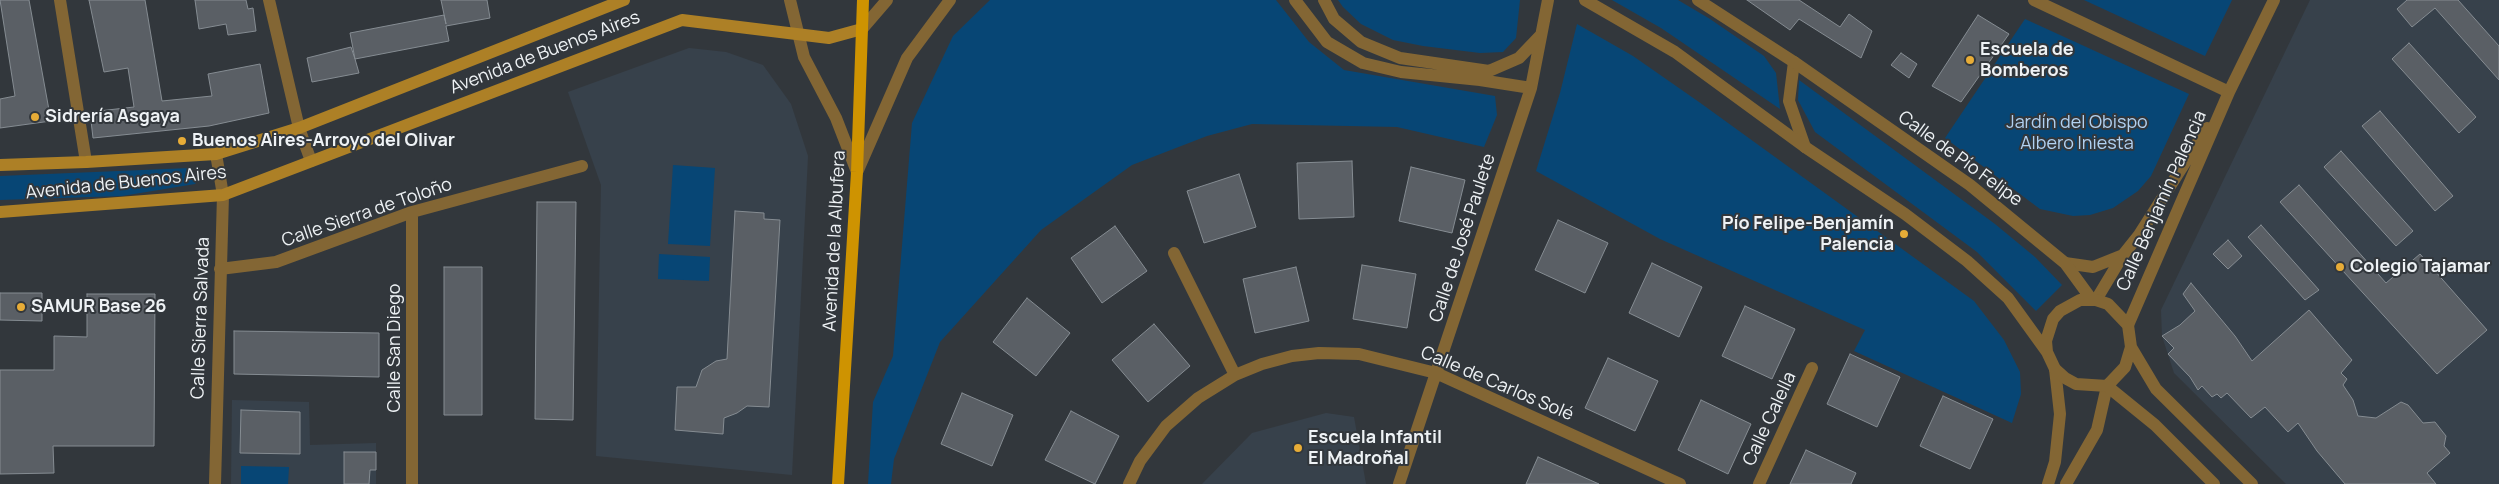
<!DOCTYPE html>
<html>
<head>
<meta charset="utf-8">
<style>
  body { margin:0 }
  canvas { display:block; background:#32373c }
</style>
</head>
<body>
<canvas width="2499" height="484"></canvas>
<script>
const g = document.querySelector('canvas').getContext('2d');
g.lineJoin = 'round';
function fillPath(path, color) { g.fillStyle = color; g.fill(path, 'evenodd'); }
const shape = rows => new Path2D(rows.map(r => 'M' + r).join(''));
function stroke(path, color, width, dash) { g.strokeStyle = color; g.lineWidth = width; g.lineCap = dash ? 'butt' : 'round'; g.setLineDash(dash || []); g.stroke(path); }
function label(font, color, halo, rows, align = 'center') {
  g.font = font + ' Manrope,sans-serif'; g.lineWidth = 4; g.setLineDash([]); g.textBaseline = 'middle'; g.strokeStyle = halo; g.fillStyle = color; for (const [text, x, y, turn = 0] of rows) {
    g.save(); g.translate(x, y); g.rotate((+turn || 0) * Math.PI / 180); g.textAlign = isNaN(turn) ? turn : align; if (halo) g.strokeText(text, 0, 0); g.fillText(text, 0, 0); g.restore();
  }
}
const built = shape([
  [2310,0,2499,0,2499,484,2286,484,2174,373,2162,336,2161,310],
  [689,48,726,52,763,65,791,104,808,156,792,475,596,456,601,185,568,92],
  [232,400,309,402,310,445,376,443,376,484,231,484],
  [1326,413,1354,417,1366,484,1202,484,1252,433]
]);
const green = shape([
  [990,0,1276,0,1309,42,1344,70,1495,96,1497,115,1484,147,1397,127,1252,124,1207,136,1132,165,1041,230,940,342,894,459,891,484,868,484,873,402,893,356,912,123,953,36],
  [1338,0,1520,0,1516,38,1503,52,1480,53,1423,46,1393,40,1361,24,1343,7],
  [1612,0,1678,0,1710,19,1764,56,1776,73,1780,109,1661,28],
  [2084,0,2232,0,2205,56],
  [2025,19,2189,94,2151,176,2138,191,2113,208,2090,215,2073,216,2040,209,1945,138],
  [1577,24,1633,56,1699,102,1974,301,2004,340,2020,372,2021,394,2012,423,1854,351,1865,330,1660,239,1536,171,1560,93],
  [1799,80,1995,224,2035,257,2062,285,2036,311,1977,252,1815,132,1798,100],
  [673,165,715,168,710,246,668,244],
  [190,168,197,181,195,184,122,196,0,200,0,176],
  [659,254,710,257,709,281,658,279],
  [241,466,289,467,288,484,241,484]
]);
const building = shape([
  [0,0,29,0,51,121,0,128,0,99,15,96,0,0],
  [89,0,145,0,162,101,212,96,208,74,260,64,269,113,209,126,93,138,90,112,134,107,128,68,104,72,89,0],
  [195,0,246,0,248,9,253,8,256,31,228,35,226,24,199,29,195,0],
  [441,0,487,0,490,18,446,26,449,41,355,59,359,73,312,82,307,58,351,47,355,59,350,33,444,15,446,24,441,0],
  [1747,0,1799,0,1840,27,1849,14,1872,31,1861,58,1799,19,1790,30,1747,0],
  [2407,0,2458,0,2499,46,2499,80,2435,8,2412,27,2397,9,2407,0],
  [1978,15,2009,34,1961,102,1932,86,1978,15],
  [2409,43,2476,117,2459,133,2392,59,2409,43],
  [1901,53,1917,64,1909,78,1891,65,1901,53],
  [2380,111,2453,196,2435,211,2362,126,2380,111],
  [2341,151,2413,231,2396,246,2324,167,2341,151],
  [1352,161,1354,217,1299,219,1297,163,1352,161],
  [1411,167,1465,180,1452,233,1399,221,1411,167],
  [1239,174,1256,227,1204,243,1187,191,1239,174],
  [2299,185,2386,283,2420,254,2487,330,2437,374,2280,202,2299,185],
  [537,202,576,202,573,420,535,419,537,202],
  [735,211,764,213,764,219,780,220,769,407,747,406,737,413,724,418,723,434,675,430,677,387,696,387,702,370,716,361,727,359,735,211],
  [1558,220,1608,243,1585,293,1535,270,1558,220],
  [2261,225,2319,290,2305,300,2248,237,2261,225],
  [1115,226,1147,271,1102,303,1071,258,1115,226],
  [2228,240,2242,256,2228,269,2213,254,2228,240],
  [1652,263,1702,287,1679,337,1629,313,1652,263],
  [1362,265,1416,274,1407,328,1353,319,1362,265],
  [444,267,482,267,482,415,444,415,444,267],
  [1296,267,1309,321,1255,333,1243,279,1296,267],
  [2191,283,2235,336,2252,361,2309,310,2352,360,2341,373,2347,379,2343,385,2353,400,2358,416,2376,418,2401,402,2408,405,2423,423,2435,422,2446,436,2444,446,2450,453,2427,473,2436,484,2345,484,2317,451,2298,423,2288,432,2265,407,2251,418,2227,393,2221,398,2217,394,2212,397,2202,386,2198,390,2190,377,2168,354,2174,348,2162,336,2180,325,2195,311,2183,294,2191,283],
  [0,293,42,293,42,321,0,320,0,293],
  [87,294,155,294,154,446,53,446,54,473,0,474,0,370,54,370,54,336,87,337,87,294],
  [1027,298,1070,333,1036,376,993,342,1027,298],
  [1745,306,1795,329,1772,379,1722,356,1745,306],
  [1154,324,1190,366,1148,402,1112,360,1154,324],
  [234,331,379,333,379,377,234,374,234,331],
  [1850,354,1900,377,1877,427,1827,404,1850,354],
  [1608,358,1658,381,1635,431,1585,408,1608,358],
  [962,393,1013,415,992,466,941,444,962,393],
  [1943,396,1993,419,1970,469,1920,446,1943,396],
  [1701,400,1751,424,1728,474,1678,450,1701,400],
  [241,410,300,412,300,454,240,453,241,410],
  [1071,411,1119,436,1095,484,1045,460,1071,411],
  [1806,450,1856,473,1851,484,1790,484,1806,450],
  [344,452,376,452,376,470,370,470,369,484,344,484,344,452],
  [1538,457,1599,484,1526,484,1538,457]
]);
const minor = shape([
  [60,0,86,162],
  [269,0,299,128,311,161],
  [790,0,804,57,836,118,857,172],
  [1295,0,1327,42,1363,63,1401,72,1480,80,1531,88],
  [1324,0,1334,19,1361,42,1400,58,1489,71,1519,58,1541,35],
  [2034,0,2229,92],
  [1794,62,1789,101,1805,147],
  [1174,253,1235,375],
  [2065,263,2093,267,2123,255,2139,235,2207,128],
  [220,269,276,262,412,212,582,166],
  [2096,300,2123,255],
  [2128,325,2229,92,2274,0],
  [215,484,223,195,216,154],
  [412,484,412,212],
  [1129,484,1140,461,1166,426,1198,398,1235,375,1262,364,1292,356,1319,353,1359,354,1436,373,1680,484],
  [1399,484,1531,88,1548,0],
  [1759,484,1812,368],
  [2048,484,2055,462,2060,414,2055,369],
  [2066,484,2097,430,2107,386]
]);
const tertiary = shape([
  [1585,0,1675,52,1805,147,1905,214,1967,261,2008,298,2047,352],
  [1698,0,1794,62,1970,185,2065,263,2092,300],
  [862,29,887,0],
  [858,170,907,58,950,0],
  [2080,300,2096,300,2108,304,2128,325,2131,347,2125,367,2107,386,2076,384,2065,378,2055,369,2047,352,2046,341,2053,319,2060,311,2080,300],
  [2131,347,2156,389,2252,484],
  [2107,386,2155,425,2214,484]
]);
const secondary = shape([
  [0,165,86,162,216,154,299,128,624,0],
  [0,212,223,195,682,20,829,38,862,29]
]);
const primary = shape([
  [838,484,857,172,863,0]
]);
const markers = [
  [1970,60,5,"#e7ac37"],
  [35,117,5,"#e7ac37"],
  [182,141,5,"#e7ac37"],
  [1904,234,5,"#e7ac37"],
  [2340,267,5,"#e7ac37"],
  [21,307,5,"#e7ac37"],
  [1298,448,5,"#e7ac37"]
];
const poiNames = [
  ["Escuela de",1980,50],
  ["Bomberos",1980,71],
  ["Sidrería Asgaya",45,117],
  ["Buenos Aires-Arroyo del Olivar",192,141],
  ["Pío Felipe-Benjamín",1894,224,"right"],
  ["Palencia",1894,245,"right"],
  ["Colegio Tajamar",2350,267],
  ["SAMUR Base 26",31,307],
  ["Escuela Infantil",1308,438],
  ["El Madroñal",1308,459]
];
const streetNames = [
  ["Avenida de Buenos Aires",545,53,-21],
  ["Calle de Pío Felipe",1960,159,36],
  ["Avenida de Buenos Aires",126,183,-6],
  ["Calle Benjamín Palencia",2162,201,-66],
  ["Calle Sierra de Toloño",367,213,-19],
  ["Calle de José Paulete",1463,238,-72],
  ["Avenida de la Albufera",835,241,-87],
  ["Calle Sierra Salvada",201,318,-88],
  ["Calle San Diego",395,348,-90],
  ["Calle de Carlos Solé",1497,384,23],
  ["Calle Calella",1770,419,-65]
];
const parkNames = [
  ["Jardín del Obispo",2077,123],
  ["Albero Iniesta",2077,144]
];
fillPath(built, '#37414b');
fillPath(green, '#074675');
fillPath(building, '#5a5f65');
stroke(building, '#858c92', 1);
stroke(minor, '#836634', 12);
stroke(tertiary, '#836634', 12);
stroke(secondary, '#ad8026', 12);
stroke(primary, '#ce9301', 12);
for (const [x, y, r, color] of markers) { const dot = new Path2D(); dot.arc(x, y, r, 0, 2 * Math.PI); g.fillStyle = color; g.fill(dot); stroke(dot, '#32373c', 2); }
label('bold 18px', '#eef2f5', '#32373c', poiNames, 'left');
label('18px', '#eef2f5', '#32373c', streetNames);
label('18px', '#b1d1f1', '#32373c', parkNames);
</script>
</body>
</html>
